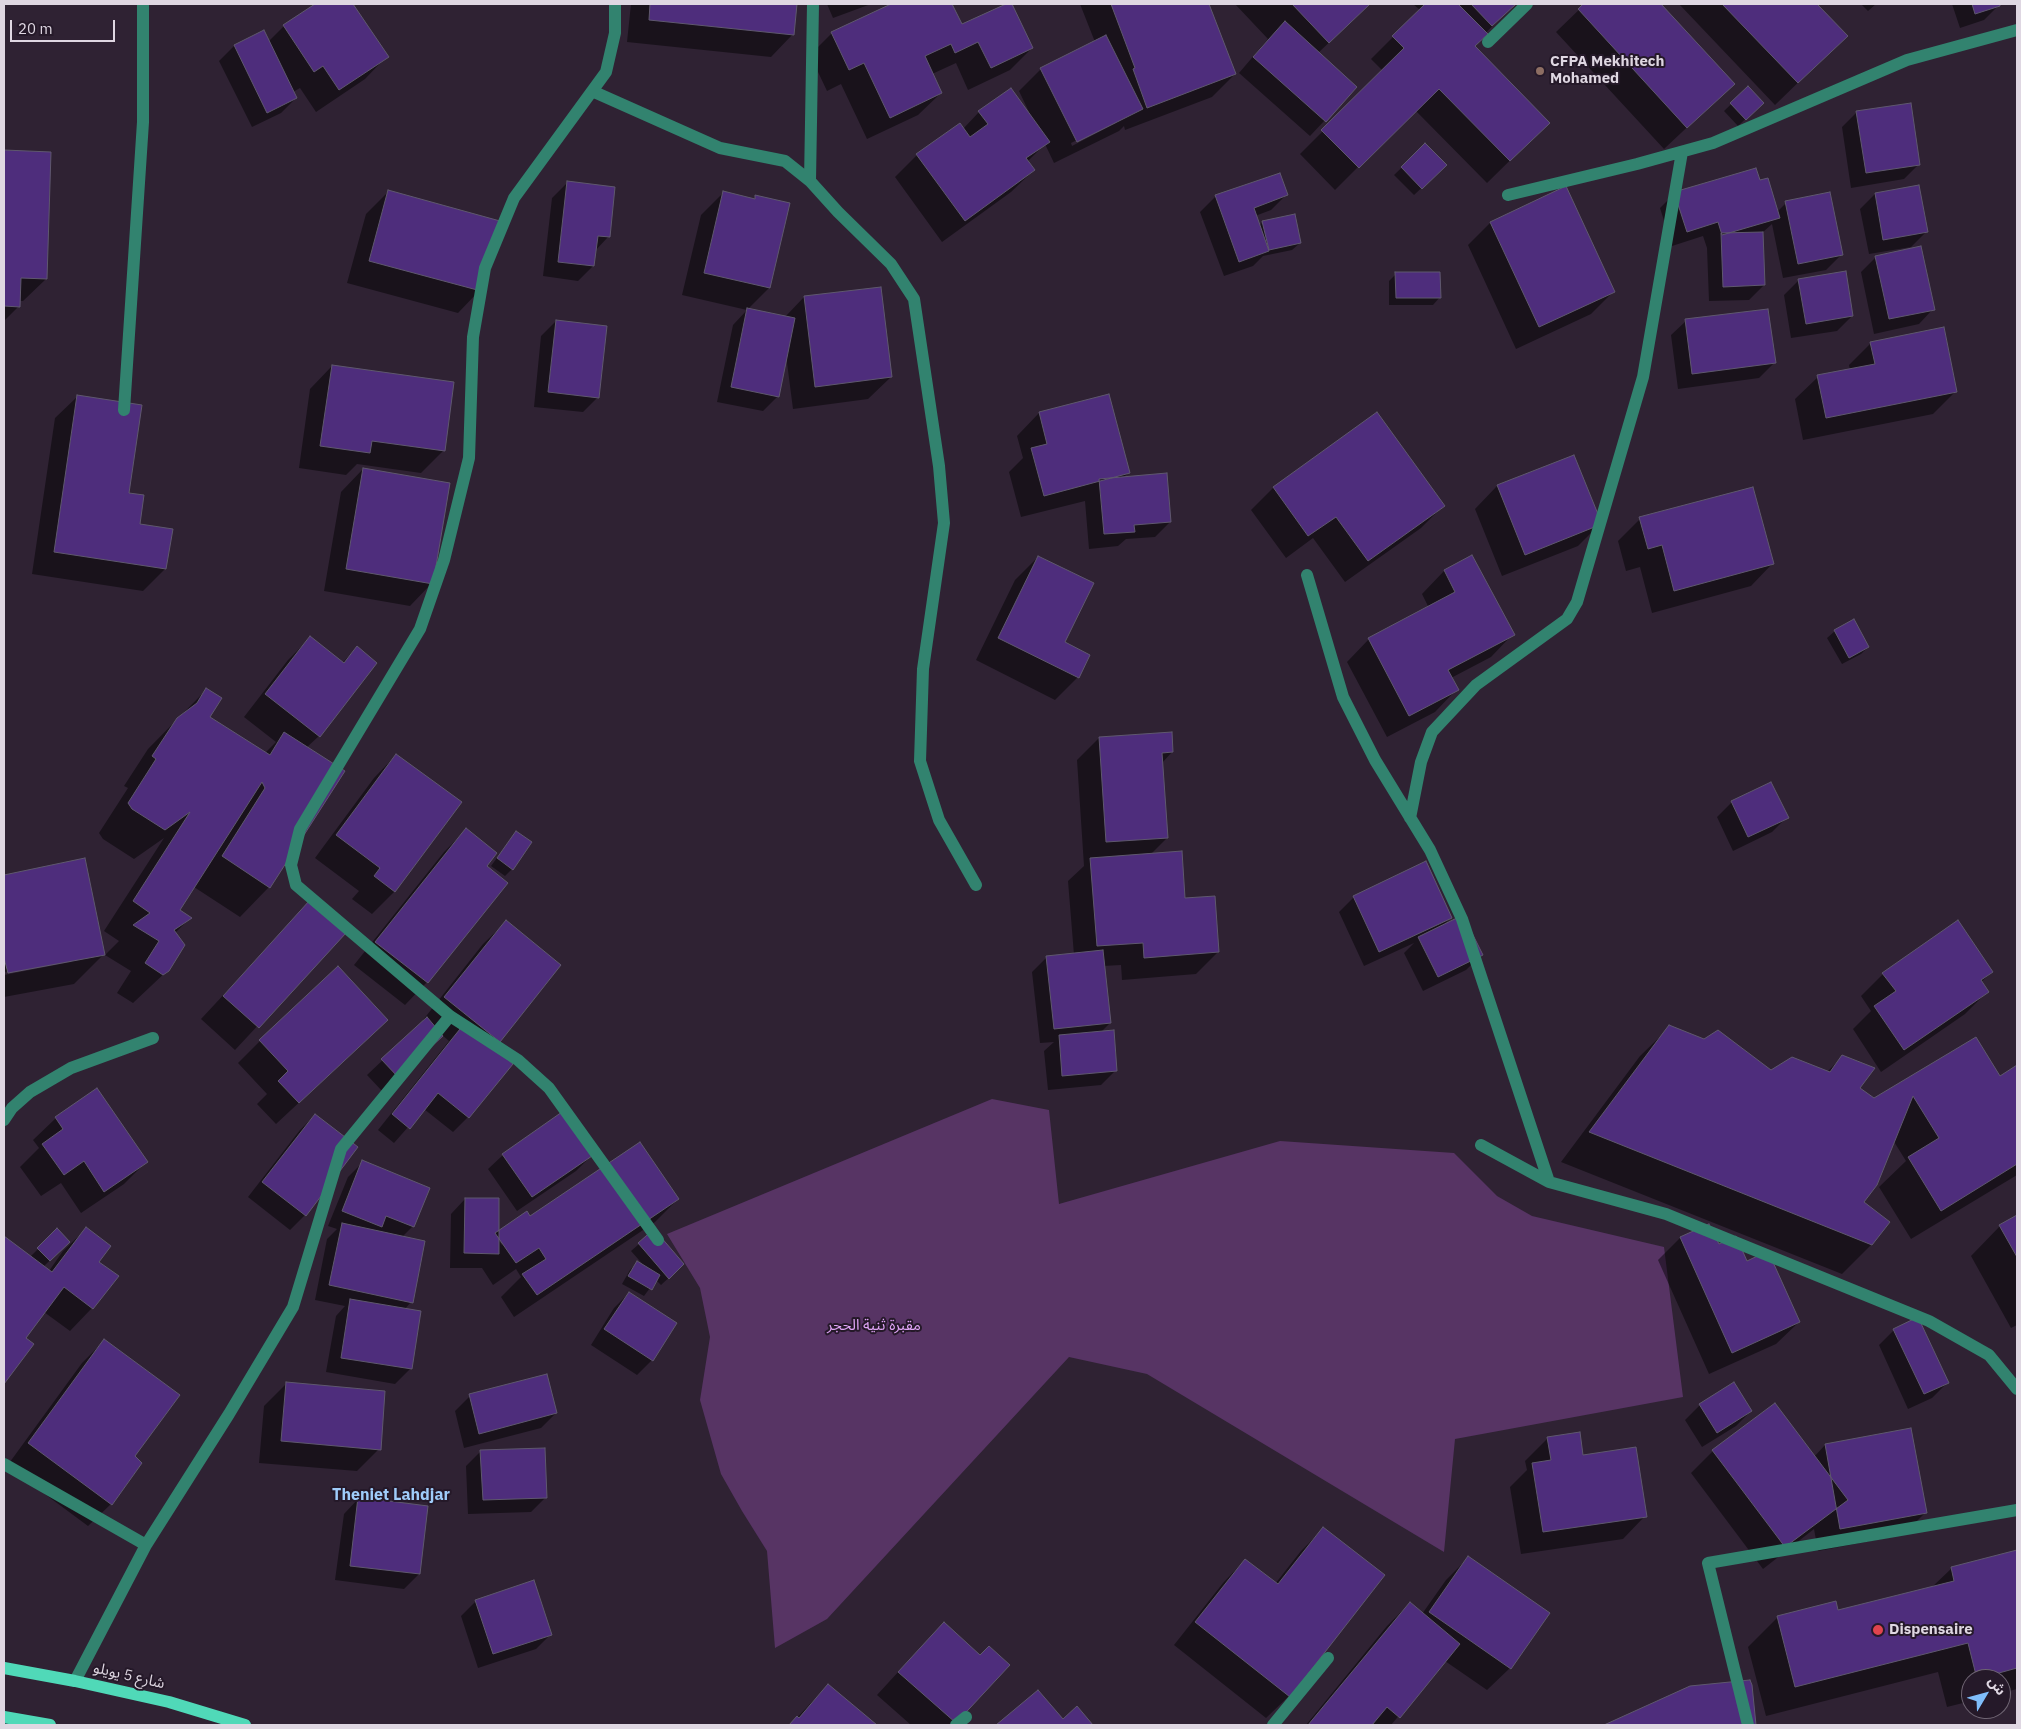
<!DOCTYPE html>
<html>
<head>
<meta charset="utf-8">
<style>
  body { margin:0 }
  #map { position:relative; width:2021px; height:1729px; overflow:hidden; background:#2f2233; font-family:"IBM Plex Sans","Noto Sans Arabic",sans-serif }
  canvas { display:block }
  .frame { position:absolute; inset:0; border:5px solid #dfd7e2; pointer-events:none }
  .north { position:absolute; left:1961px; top:1669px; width:50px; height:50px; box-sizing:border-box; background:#251929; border:1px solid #6f6573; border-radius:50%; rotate:53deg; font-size:14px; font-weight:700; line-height:20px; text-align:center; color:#dfd7e2 }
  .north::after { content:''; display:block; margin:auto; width:18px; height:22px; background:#7fbdfa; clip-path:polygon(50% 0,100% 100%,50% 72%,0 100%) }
  .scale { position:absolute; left:10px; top:20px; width:105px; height:22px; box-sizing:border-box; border:2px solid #dfd7e2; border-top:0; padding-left:6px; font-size:15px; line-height:18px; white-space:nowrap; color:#dfd7e2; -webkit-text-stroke:4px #251929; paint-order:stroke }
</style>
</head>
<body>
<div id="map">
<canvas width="2021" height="1729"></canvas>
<div class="frame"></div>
<div class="north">ش</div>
<div class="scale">20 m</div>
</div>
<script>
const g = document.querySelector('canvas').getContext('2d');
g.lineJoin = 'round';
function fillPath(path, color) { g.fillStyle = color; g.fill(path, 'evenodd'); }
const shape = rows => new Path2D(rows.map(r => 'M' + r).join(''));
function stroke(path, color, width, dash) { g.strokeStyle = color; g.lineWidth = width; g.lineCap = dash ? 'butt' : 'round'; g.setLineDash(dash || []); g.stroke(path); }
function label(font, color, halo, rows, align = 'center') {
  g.font = font + ' "IBM Plex Sans","Noto Sans Arabic",sans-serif'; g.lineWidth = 4; g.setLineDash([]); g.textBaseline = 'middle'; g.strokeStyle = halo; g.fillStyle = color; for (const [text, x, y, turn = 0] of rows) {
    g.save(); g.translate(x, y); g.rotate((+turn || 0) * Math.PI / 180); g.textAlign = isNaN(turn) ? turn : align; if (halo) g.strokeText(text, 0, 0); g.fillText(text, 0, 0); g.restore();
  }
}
const green = shape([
  [992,1099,1049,1110,1059,1204,1280,1141,1454,1153,1497,1196,1532,1216,1664,1247,1683,1397,1455,1439,1444,1552,1147,1374,1069,1357,827,1619,775,1648,767,1551,742,1511,721,1474,700,1400,710,1337,700,1288,667,1234]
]);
const shadow = shape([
  [318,4,352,4,387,56,365,79,316,112,300,88,293,92,296,98,281,113,252,127,219,61,234,46,264,32,268,42,284,26],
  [631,4,796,4,793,34,771,57,627,42],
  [827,4,871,4,833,18],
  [893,4,951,4,961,26,1011,4,1032,48,1010,70,968,90,956,63,932,74,941,93,918,115,867,139,841,84,827,91,810,55,832,33],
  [1080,4,1208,4,1235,74,1212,97,1125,130,1124,126,1119,131,1054,163,1045,144,1027,162,1034,170,1011,192,942,242,895,177,917,155,963,129,979,112,1029,112,1019,91,1041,69,1095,42],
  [1116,121,1116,123,1072,146,1071,143],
  [1235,4,1370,4,1318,53,1356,87,1310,136,1239,73,1268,39],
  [1413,4,1514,4,1473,46,1548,123,1487,183,1415,110,1335,190,1300,154,1383,71,1371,59,1420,10],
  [1585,4,1659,4,1733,84,1664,149,1556,32],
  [1679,4,1815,4,1846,36,1775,105],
  [1861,4,1876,4,1868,11],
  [1952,4,1999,4,1999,5,1984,20,1960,28],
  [1748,88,1762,103,1738,126,1724,111],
  [1857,112,1919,164,1904,179,1851,188,1842,127],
  [1425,145,1446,165,1414,195,1394,175],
  [4,152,50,153,46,279,23,301,19,301,19,306,4,321],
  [1279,174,1286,195,1271,210,1255,216,1259,226,1263,222,1300,243,1292,250,1263,256,1253,266,1224,276,1200,212,1215,197],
  [1759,182,1777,212,1786,203,1841,255,1826,270,1783,278,1772,224,1762,233,1764,285,1749,300,1709,301,1707,248,1703,236,1672,246,1660,208,1675,193],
  [567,183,608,237,595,251,593,266,578,281,543,276,552,198],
  [1565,188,1613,292,1591,314,1516,349,1468,245,1490,223],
  [388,192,480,290,458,313,347,283,366,214],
  [723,193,753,200,756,196,788,204,769,288,747,310,785,317,804,297,891,377,868,399,793,409,786,355,778,396,763,411,717,402,733,325,747,310,682,295,701,215],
  [1875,194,1926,232,1911,247,1869,254,1860,209],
  [1876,257,1933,309,1919,324,1874,334,1861,272],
  [1396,274,1440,297,1433,305,1389,305,1389,281],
  [1799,280,1852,316,1837,331,1791,338,1784,295],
  [556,321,598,397,583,412,534,407,541,336],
  [1686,321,1774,363,1759,378,1678,389,1671,335],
  [1871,343,1956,391,1933,414,1803,440,1795,399,1818,377,1850,370,1849,365],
  [332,366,443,451,421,473,357,464,346,475,299,468,310,389],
  [78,396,128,495,138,525,165,569,143,591,32,574,55,418],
  [1108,396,1128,473,1123,478,1170,522,1155,537,1126,539,1118,546,1089,549,1085,501,1021,517,1009,472,1023,458,1017,436,1039,413],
  [1377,413,1443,506,1421,528,1345,582,1313,538,1286,558,1251,510,1273,488],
  [1573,456,1600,524,1578,546,1502,576,1475,509,1497,486],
  [363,469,432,583,410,606,324,591,341,492],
  [1640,519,1773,563,1751,586,1652,613,1640,567,1626,571,1618,541],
  [1472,556,1513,634,1491,657,1451,678,1457,689,1435,712,1387,737,1347,662,1369,639,1429,608,1422,594,1444,571],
  [1038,557,1063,643,1088,656,1078,677,1055,700,976,660,1015,580],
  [1835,631,1868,647,1861,654,1842,664,1827,638],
  [310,638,342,663,357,648,319,736,306,748,269,887,240,917,194,887,179,911,190,918,175,933,168,970,133,1003,117,993,131,971,105,955,119,941,104,931,164,838,134,859,103,839,99,833,128,788,124,786,148,749,206,690,209,717,265,753,276,742,244,717,288,660],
  [1099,738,1172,752,1162,763,1167,838,1150,855,1184,900,1218,952,1196,974,1122,980,1121,965,1103,966,1110,1023,1100,1033,1116,1070,1101,1085,1048,1090,1044,1051,1054,1042,1040,1043,1032,972,1047,957,1074,955,1068,881,1084,866,1077,760],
  [396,755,460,802,394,892,372,914,352,899,359,891,315,858,374,778],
  [1732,802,1787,817,1772,832,1733,851,1717,817],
  [466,830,485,867,506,883,427,982,405,1005,354,965,444,852],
  [516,832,512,869,505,876,491,866],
  [84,860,104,954,74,984,4,997,4,975,71,962,71,960,4,972,4,876],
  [1354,897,1451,918,1442,926,1481,955,1466,970,1423,991,1404,953,1414,943,1364,966,1339,912],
  [310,902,344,933,235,1050,201,1019],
  [506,922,499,1041,511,1064,468,1117,453,1132,424,1109,394,1143,378,1130,449,1041,442,1035,382,1091,367,1075,424,1021,423,1020,483,944],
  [1992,972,1981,982,1987,992,1965,1014,1881,1072,1853,1029,1871,1011,1861,996,1883,974],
  [1670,1027,1771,1071,1827,1072,1842,1057,1858,1088,1874,1100,2000,1077,2017,1067,2017,1175,1911,1239,1879,1187,1906,1161,1893,1140,1862,1202,1872,1244,1842,1274,1561,1162,1640,1056],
  [260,1041,364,1042,276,1124,257,1104,267,1094,238,1063],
  [315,1115,305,1215,290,1230,248,1197,300,1130],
  [56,1118,146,1162,124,1184,81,1213,61,1183,41,1196,20,1167,39,1148,33,1140],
  [503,1155,591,1156,576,1171,517,1211,488,1169],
  [363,1162,413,1226,402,1237,411,1302,404,1310,410,1369,395,1384,326,1372,336,1316,345,1306,315,1300,327,1239,337,1229,328,1226,348,1177],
  [465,1199,498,1232,529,1218,678,1199,655,1222,514,1317,501,1297,521,1277,516,1269,493,1285,482,1268,450,1268,451,1214],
  [499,1236,504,1243,502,1245,497,1238],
  [2017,1217,2017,1325,2011,1328,1971,1256,2000,1226],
  [86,1229,97,1262,92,1308,70,1331,44,1312,24,1338,32,1345,4,1382,4,1237,30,1257,57,1230,69,1242,43,1267,49,1271,63,1251],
  [654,1231,676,1271,661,1285,656,1280,644,1296,622,1284,630,1270,637,1263,646,1268,631,1251],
  [1680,1238,1718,1246,1746,1262,1799,1322,1776,1344,1709,1374,1658,1260],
  [629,1293,652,1360,637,1375,591,1345,614,1308],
  [1894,1330,1947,1383,1932,1398,1908,1409,1879,1345],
  [104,1341,133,1457,111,1504,88,1526,7,1466,82,1363],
  [286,1384,379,1449,357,1471,259,1463,264,1406],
  [1734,1384,1751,1411,1736,1426,1702,1447,1685,1420,1700,1405],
  [470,1396,556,1413,541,1428,464,1448,455,1411],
  [1548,1438,1582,1456,1645,1516,1623,1539,1521,1554,1510,1487,1527,1470,1525,1461],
  [1825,1445,1926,1512,1903,1535,1818,1551,1814,1529,1763,1569,1691,1473,1713,1451,1814,1457],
  [481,1451,546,1497,531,1512,468,1514,466,1466],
  [358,1499,427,1507,419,1574,404,1589,335,1580,344,1514],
  [1323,1529,1383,1576,1289,1696,1266,1718,1174,1645,1223,1583,1245,1560,1275,1584,1301,1551],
  [2017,1552,2017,1689,2001,1693,2001,1679,1971,1679,1971,1701,1947,1707,1938,1672,1766,1716,1748,1647,1778,1617,1837,1612,1932,1587,1952,1568],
  [1469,1557,1510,1668,1487,1690,1445,1661,1391,1725,1306,1725,1387,1626,1410,1603,1422,1614,1446,1580],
  [476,1601,551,1634,536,1649,478,1668,461,1616],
  [922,1646,980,1656,952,1725,911,1725,877,1695],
  [828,1685,876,1725,790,1725],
  [1751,1685,1755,1725,1610,1725,1691,1687],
  [1038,1691,1062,1720,1077,1708,1091,1725,998,1725]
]);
const building = shape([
  [315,4,353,4,389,57,339,90,323,66,314,72,283,25,315,4],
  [650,4,797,4,794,35,649,20,650,4],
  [891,4,952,4,962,24,1006,4,1012,4,1033,48,991,68,978,42,955,53,951,44,925,56,942,93,890,118,864,63,849,70,831,32,891,4],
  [1111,4,1209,4,1236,74,1147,108,1133,69,1135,68,1111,4],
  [1292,4,1370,4,1329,43,1292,4],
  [1425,4,1458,4,1488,34,1475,46,1550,123,1510,161,1439,89,1359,168,1321,130,1404,48,1392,36,1425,4],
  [1471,4,1516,4,1492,26,1471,4],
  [1583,4,1661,4,1735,84,1687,128,1578,9,1583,4],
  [1722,4,1817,4,1848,36,1798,83,1722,4],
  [1972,4,2000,4,2000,6,1975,14,1972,4],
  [1285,21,1357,87,1326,122,1253,57,1285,21],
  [264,30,297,98,267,113,234,45,264,30],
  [1106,35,1143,109,1077,142,1040,68,1106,35],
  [1748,86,1764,103,1746,120,1730,103,1748,86],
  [1011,88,1050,142,1026,158,1035,170,965,221,916,154,960,123,970,137,988,124,978,111,1011,88],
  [1911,103,1920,165,1866,173,1856,111,1911,103],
  [1425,143,1447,165,1422,189,1401,167,1425,143],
  [4,150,51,152,47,279,21,278,20,307,4,306,4,150],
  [1756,168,1760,180,1768,178,1780,218,1722,235,1718,222,1687,232,1674,192,1756,168],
  [1280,173,1288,195,1254,208,1269,251,1239,262,1215,195,1280,173],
  [567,181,615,187,610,237,598,236,594,266,558,262,567,181],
  [1919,185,1928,232,1883,240,1875,193,1919,185],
  [1566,186,1615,292,1539,327,1490,222,1566,186],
  [388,190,500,221,481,291,369,261,388,190],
  [723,191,755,199,755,195,790,203,770,288,704,273,723,191],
  [1830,192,1843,255,1798,264,1785,201,1830,192],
  [1295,214,1301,243,1269,250,1262,221,1295,214],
  [1763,232,1765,285,1723,287,1721,233,1763,232],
  [1921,246,1935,310,1889,319,1875,256,1921,246],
  [1846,271,1853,316,1806,324,1798,279,1846,271],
  [1395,272,1440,272,1441,298,1396,298,1395,272],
  [881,287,892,377,815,387,804,296,881,287],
  [747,308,795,318,779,397,731,387,747,308],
  [1768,309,1776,363,1692,374,1685,319,1768,309],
  [556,320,607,326,599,398,548,392,556,320],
  [1944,327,1957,392,1826,418,1817,375,1875,364,1870,342,1944,327],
  [332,365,454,382,445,451,372,441,370,453,320,446,332,365],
  [1109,394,1130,473,1044,496,1031,448,1047,444,1039,412,1109,394],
  [77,395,142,405,129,493,144,495,140,524,173,529,166,569,54,552,77,395],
  [1377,412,1445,506,1368,561,1336,517,1308,536,1273,487,1377,412],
  [1574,455,1602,524,1525,555,1497,485,1574,455],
  [363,468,450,483,433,584,346,569,363,468],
  [1167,473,1171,522,1134,525,1135,532,1104,534,1099,479,1167,473],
  [1753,487,1774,564,1674,591,1662,545,1648,549,1639,517,1753,487],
  [1472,555,1515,635,1448,670,1459,690,1409,716,1368,638,1455,592,1444,570,1472,555],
  [1038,556,1094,583,1065,642,1090,655,1079,678,998,638,1038,556],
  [1854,619,1869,647,1849,658,1834,630,1854,619],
  [310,636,344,663,357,646,377,663,320,737,265,694,310,636],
  [206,688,222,698,210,717,270,755,284,732,345,771,270,888,222,856,265,788,262,782,180,910,192,918,174,930,185,945,169,971,163,975,145,963,159,941,133,925,150,913,133,901,190,812,165,830,132,809,128,803,156,759,152,756,177,718,197,703,206,688],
  [1172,732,1173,752,1162,753,1168,838,1106,842,1099,737,1172,732],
  [396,754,462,802,395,892,374,876,380,868,336,835,396,754],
  [1771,782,1789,818,1748,837,1731,801,1771,782],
  [466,828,497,853,487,866,508,883,428,983,375,942,466,828],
  [516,831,532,842,513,870,497,858,516,831],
  [1182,851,1185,898,1215,896,1219,952,1144,958,1143,943,1097,946,1090,858,1182,851],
  [85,858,105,955,8,973,4,958,4,875,85,858],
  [1426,861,1452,918,1379,952,1353,896,1426,861],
  [310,900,346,933,259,1028,223,996,310,900],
  [1463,915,1483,955,1438,977,1418,937,1463,915],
  [506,920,561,965,500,1042,444,997,506,920],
  [1958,920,1993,972,1981,980,1989,992,1904,1050,1874,1006,1896,991,1882,973,1958,920],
  [1103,950,1111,1023,1054,1029,1046,956,1103,950],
  [338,966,388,1020,299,1103,278,1081,288,1071,259,1040,338,966],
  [427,1017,443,1036,398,1077,381,1059,427,1017],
  [464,1024,513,1064,469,1118,438,1093,410,1129,392,1114,464,1024],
  [1669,1025,1704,1039,1718,1030,1771,1070,1792,1057,1830,1072,1842,1055,1875,1068,1860,1088,1874,1098,1976,1037,2000,1076,2017,1065,2017,1164,1941,1211,1908,1157,1939,1138,1913,1096,1877,1185,1864,1202,1890,1222,1872,1245,1589,1132,1669,1025],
  [1114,1030,1117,1071,1062,1076,1059,1035,1114,1030],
  [97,1088,148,1162,104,1192,84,1161,64,1175,42,1144,63,1129,55,1117,97,1088],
  [562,1112,592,1156,532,1197,502,1154,562,1112],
  [315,1114,358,1147,306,1216,262,1182,315,1114],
  [640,1142,679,1199,537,1295,522,1274,546,1259,539,1248,516,1263,495,1233,527,1211,530,1216,640,1142],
  [362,1160,430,1188,414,1227,386,1216,382,1227,342,1211,362,1160],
  [465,1198,499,1198,499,1254,464,1253,465,1198],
  [2017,1215,2017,1257,1999,1225,2017,1215],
  [342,1223,425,1241,413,1303,329,1285,342,1223],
  [1709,1224,1719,1244,1736,1236,1747,1261,1768,1251,1800,1322,1732,1353,1680,1237,1709,1224],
  [86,1227,111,1246,99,1262,119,1276,93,1309,64,1287,26,1338,34,1344,4,1384,4,1236,52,1272,86,1227],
  [57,1228,70,1242,50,1261,37,1248,57,1228],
  [654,1229,684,1264,669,1279,638,1243,654,1229],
  [637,1261,660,1275,652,1290,628,1276,637,1261],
  [629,1292,677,1323,653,1361,604,1329,629,1292],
  [350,1299,421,1311,412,1369,341,1358,350,1299],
  [1918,1317,1949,1383,1924,1394,1893,1329,1918,1317],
  [104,1339,180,1395,135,1456,142,1463,112,1505,28,1443,104,1339],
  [547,1374,557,1413,479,1434,469,1394,547,1374],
  [286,1382,385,1391,381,1450,281,1441,286,1382],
  [1734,1382,1752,1411,1717,1433,1699,1404,1734,1382],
  [1775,1403,1848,1500,1785,1547,1712,1450,1775,1403],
  [1911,1428,1927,1513,1840,1529,1825,1444,1911,1428],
  [1580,1432,1583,1455,1636,1447,1647,1517,1543,1532,1532,1463,1551,1460,1547,1437,1580,1432],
  [545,1448,547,1498,483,1500,480,1450,545,1448],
  [358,1497,428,1506,420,1574,350,1566,358,1497],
  [1323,1527,1385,1575,1290,1697,1195,1622,1245,1559,1278,1584,1323,1527],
  [2017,1550,2017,1668,1977,1679,1968,1643,1795,1687,1777,1616,1836,1601,1838,1610,1954,1581,1951,1567,2017,1550],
  [1468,1556,1550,1613,1511,1669,1429,1612,1468,1556],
  [534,1580,552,1635,493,1654,475,1600,534,1580],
  [1410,1602,1460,1644,1400,1718,1387,1707,1372,1725,1308,1725,1410,1602],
  [944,1622,980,1655,989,1646,1010,1665,956,1723,898,1672,944,1622],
  [1750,1680,1752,1685,1756,1725,1604,1725,1690,1686,1750,1680],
  [828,1684,877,1725,789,1725,797,1716,799,1718,828,1684],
  [1038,1690,1063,1719,1077,1706,1093,1725,996,1725,1038,1690]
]);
const minor = shape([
  [615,4,615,33,606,72,514,198,485,268,473,337,469,458,444,560,420,629,300,829,291,865,296,885,450,1016,518,1060,549,1088,658,1240],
  [1488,42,1527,4],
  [592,91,720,148,785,161,810,181,838,212,891,264,914,299,939,466,944,523,923,669,920,761,939,820,976,885],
  [810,181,813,4],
  [1508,195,1637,164,1713,143,1907,60,2017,30],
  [124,410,143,122,143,4],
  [1307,575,1343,697,1375,760,1430,850,1462,919,1549,1182],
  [1410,818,1421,762,1432,732,1476,685,1567,619,1577,602,1643,377,1682,152],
  [4,1120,12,1108,30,1092,71,1068,153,1038],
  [1481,1145,1549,1182,1666,1214,1929,1321,1989,1355,2017,1389],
  [4,1464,146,1545],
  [75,1681,146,1545,229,1414,293,1307,341,1149,450,1016],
  [956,1725,966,1717],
  [1273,1725,1328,1658],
  [1748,1725,1708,1563,2017,1510]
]);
const major = shape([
  [4,1668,75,1681,169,1702,245,1725],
  [4,1717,50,1725]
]);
const markers = [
  [1540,71,5,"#8d6e63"],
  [1878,1630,6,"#e0444e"]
];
const poiNames = [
  ["CFPA Mekhitech",1550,62],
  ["Mohamed",1550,79],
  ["Dispensaire",1889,1630]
];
const parkNames = [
  ["مقبرة ثنية الحجر",874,1326]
];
const streetNames = [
  ["شارع 5 يويلو",129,1676,13]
];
const neighbourhoodNames = [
  ["Theniet Lahdjar",391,1495]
];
fillPath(green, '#573464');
fillPath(shadow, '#0007');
fillPath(building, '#4e2d7c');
stroke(building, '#5f586e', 1);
stroke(minor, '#32836f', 12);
stroke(major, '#50d9b8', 12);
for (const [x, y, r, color] of markers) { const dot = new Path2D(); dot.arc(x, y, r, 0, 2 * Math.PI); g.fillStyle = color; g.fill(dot); stroke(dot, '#251929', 2); }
label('bold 15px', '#dfd7e2', '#251929', poiNames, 'left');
label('15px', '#e0a5f6', '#251929', parkNames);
label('15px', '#dfd7e2', '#251929', streetNames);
label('bold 16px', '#9fccfa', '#251929', neighbourhoodNames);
</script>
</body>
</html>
